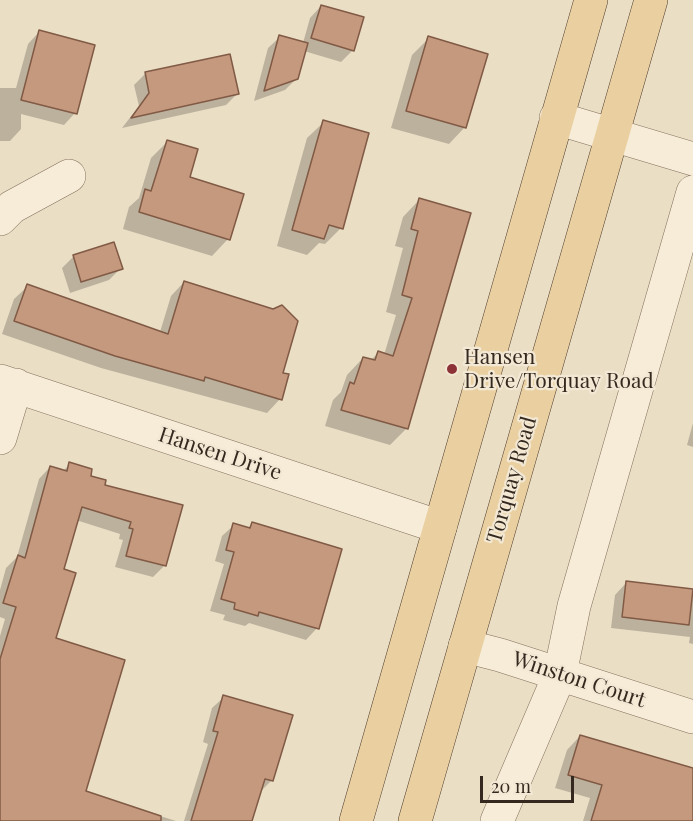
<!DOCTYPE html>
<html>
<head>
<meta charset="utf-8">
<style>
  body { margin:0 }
  #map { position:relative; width:693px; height:821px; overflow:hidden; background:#eadec5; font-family:"Playfair Display",serif }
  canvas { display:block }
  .scale { position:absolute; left:480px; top:776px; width:94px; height:27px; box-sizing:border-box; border:3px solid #35291f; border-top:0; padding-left:8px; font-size:18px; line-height:21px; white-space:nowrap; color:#35291f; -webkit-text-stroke:4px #f2e8d4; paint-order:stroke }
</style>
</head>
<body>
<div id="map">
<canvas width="693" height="821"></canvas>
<div class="scale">20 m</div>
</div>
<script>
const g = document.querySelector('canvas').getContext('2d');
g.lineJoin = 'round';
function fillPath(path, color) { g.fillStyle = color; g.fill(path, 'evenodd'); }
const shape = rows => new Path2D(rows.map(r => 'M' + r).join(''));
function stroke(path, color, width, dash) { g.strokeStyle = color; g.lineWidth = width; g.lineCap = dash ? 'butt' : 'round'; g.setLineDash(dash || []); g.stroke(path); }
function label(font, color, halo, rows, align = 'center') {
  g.font = font + ' "Playfair Display",serif'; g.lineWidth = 4.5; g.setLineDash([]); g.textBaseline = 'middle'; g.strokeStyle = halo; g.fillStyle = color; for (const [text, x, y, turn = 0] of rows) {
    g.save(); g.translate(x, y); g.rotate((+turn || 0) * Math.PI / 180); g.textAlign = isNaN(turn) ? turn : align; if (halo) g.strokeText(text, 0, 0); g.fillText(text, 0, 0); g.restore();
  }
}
const shadow = shape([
  [321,6,362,18,352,51,341,62,304,51,297,78,285,90,254,101,268,48,280,37,303,43,310,18],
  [39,32,75,113,64,125,21,114,21,129,10,141,0,141,0,88,16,88,28,44],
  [429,38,465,127,449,144,391,128,412,55],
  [146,73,237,94,226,105,122,128,139,106,134,85],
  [324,122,341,228,325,244,319,243,307,255,277,246,307,138],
  [167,142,228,239,212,256,123,229,129,207,139,198,151,158],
  [419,200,469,214,407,428,390,445,325,426,333,400,341,392,347,375,363,358,370,361,378,353,384,355,396,315,386,312,403,248,395,246,403,217],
  [113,244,121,268,109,280,70,293,62,268,73,257],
  [184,282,281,374,280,399,267,413,101,368,2,334,14,299,28,286,160,332,171,296],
  [693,423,693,447,687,445],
  [70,464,103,486,164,566,153,577,115,567,123,540,119,539,120,534,76,520,62,570,54,639,84,792,176,821,0,821,0,636,5,619,0,617,0,590,6,568,17,557,39,479,50,467,63,471],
  [252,524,317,628,306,640,249,623,245,626,223,620,225,615,210,611,224,564,215,561,222,536,234,525,247,529],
  [626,583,693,590,693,644,689,643,690,637,611,628,615,595],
  [224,697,272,780,260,792,245,821,181,821,184,821,208,744,203,742,212,708],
  [580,736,693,770,693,821,583,821,590,798,555,788,567,750]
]);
const building = shape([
  [321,5,364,17,354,51,311,38,321,5],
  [39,30,95,45,77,114,21,100,39,30],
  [279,35,308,43,298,79,264,91,279,35],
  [428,36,488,54,466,128,406,111,428,36],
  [230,54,239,94,131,118,149,93,145,72,230,54],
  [323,120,369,133,343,229,329,225,324,239,292,230,323,120],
  [167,140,198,149,190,177,244,194,230,240,139,212,145,189,151,191,167,140],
  [419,198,471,213,408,429,341,410,350,382,354,384,363,357,375,360,378,351,393,356,412,298,402,295,418,231,411,229,419,198],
  [114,242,123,269,81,282,73,255,114,242],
  [184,281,273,309,282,305,298,321,283,373,289,374,282,400,205,377,204,381,115,356,14,321,27,284,168,334,184,281],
  [69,462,92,469,91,476,106,480,105,485,183,505,166,566,126,556,133,529,129,528,131,522,82,507,64,569,76,573,56,638,125,660,86,791,161,816,161,821,0,821,0,659,16,607,3,603,18,555,25,558,50,466,67,471,69,462],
  [252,522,342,549,319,629,259,612,258,616,234,609,235,603,221,599,234,552,226,550,233,523,250,528,252,522],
  [626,581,693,589,689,625,622,617,626,581],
  [223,695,293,715,273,781,265,779,252,821,191,821,218,732,213,731,223,695],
  [580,735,693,768,693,821,591,821,602,785,568,775,580,735]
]);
const street = shape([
  [556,118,693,159],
  [0,219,12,207,69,176],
  [0,381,440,527],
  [0,438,16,385],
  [465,646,500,655,693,717],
  [497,821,560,674,574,606,693,192]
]);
const primary = shape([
  [356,821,591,0],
  [415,821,651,0]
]);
const markers = [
  [452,369,6,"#8d3236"]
];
const poiNames = [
  ["Hansen",464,357],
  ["Drive/Torquay Road",464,381]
];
const streetNames = [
  ["Hansen Drive",220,454,18],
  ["Torquay Road",512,480,-74],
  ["Winston Court",579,680,18]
];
fillPath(shadow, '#0003');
fillPath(building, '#c5997e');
stroke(building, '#815a45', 1.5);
stroke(street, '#84705d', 34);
stroke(primary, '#523f31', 34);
stroke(street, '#f6ecd8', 33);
stroke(primary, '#ead0a0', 33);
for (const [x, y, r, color] of markers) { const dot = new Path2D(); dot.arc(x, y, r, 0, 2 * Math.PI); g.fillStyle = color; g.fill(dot); stroke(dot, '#f2e8d4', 2); }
label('21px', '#35291f', '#f2e8d4', poiNames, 'left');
label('21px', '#35291f', '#f2e8d4', streetNames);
</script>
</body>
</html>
